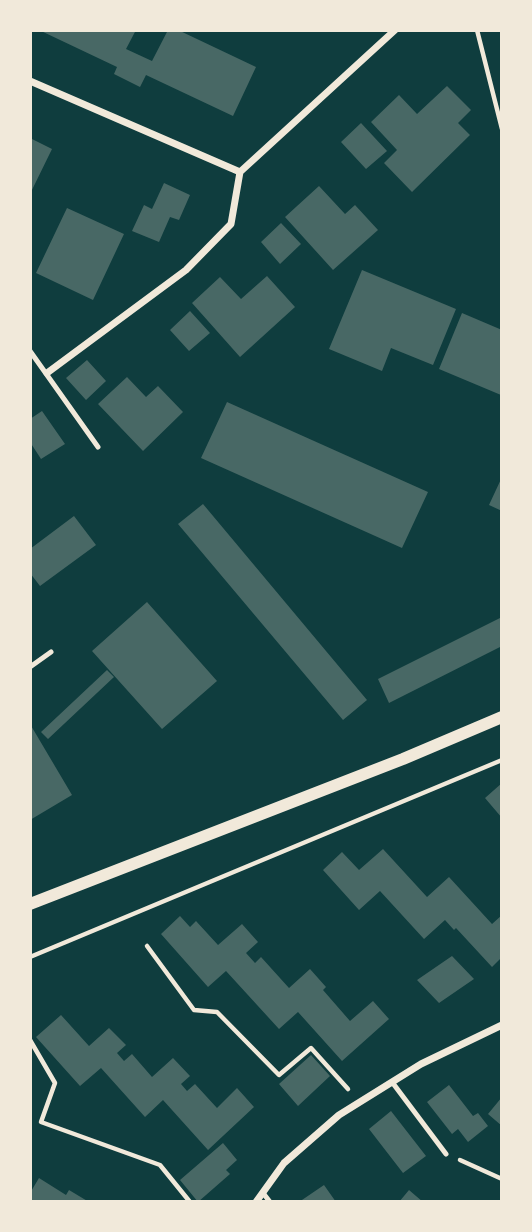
<!DOCTYPE html>
<html>
<head>
<meta charset="utf-8">
<style>
  body { margin:0 }
  #map { position:relative; width:532px; height:1232px; overflow:hidden; background:#0f3d3e; font-family:Ubuntu,sans-serif }
  canvas { display:block }
  .frame { position:absolute; inset:0; border:32px solid #f1e9da; pointer-events:none }
</style>
</head>
<body>
<div id="map">
<canvas width="532" height="1232"></canvas>
<div class="frame"></div>
</div>
<script>
const g = document.querySelector('canvas').getContext('2d');
g.lineJoin = 'round';
function fillPath(path, color) { g.fillStyle = color; g.fill(path, 'evenodd'); }
const shape = rows => new Path2D(rows.map(r => 'M' + r).join(''));
function stroke(path, color, width, dash) { g.strokeStyle = color; g.lineWidth = width; g.lineCap = dash ? 'butt' : 'round'; g.setLineDash(dash || []); g.stroke(path); }
const building = shape([
  [39,30,136,30,126,49,152,61,168,30,178,30,256,67,233,116,146,75,140,87,114,74,117,67],
  [447,86,471,110,458,123,470,135,412,192,384,163,397,150,371,122,399,95,417,114],
  [361,123,387,151,366,169,341,142],
  [30,138,52,149,30,194],
  [164,183,190,195,179,220,170,217,159,242,132,231,144,205,152,209],
  [319,186,345,214,355,205,378,230,333,270,285,217],
  [67,208,124,234,93,300,36,273],
  [281,223,301,244,280,264,261,242],
  [362,270,456,309,433,365,391,348,382,371,329,349],
  [267,276,295,307,240,357,192,303,220,277,241,299],
  [190,311,210,333,189,351,170,330],
  [462,313,502,330,501,395,439,369],
  [87,360,106,381,86,400,66,378],
  [127,377,146,397,158,386,183,412,143,451,98,404],
  [227,402,428,492,402,548,201,458],
  [42,411,65,444,41,459,30,442,30,419],
  [502,477,502,511,489,505],
  [203,504,367,700,343,720,178,524],
  [74,516,96,545,40,586,30,573,30,549],
  [147,602,217,681,162,729,92,651],
  [502,617,502,646,389,703,378,679],
  [107,670,114,677,48,739,41,732],
  [30,724,72,795,30,820],
  [502,783,502,818,485,798],
  [383,849,427,897,449,877,492,924,502,915,502,957,492,967,456,928,454,930,445,920,424,939,380,891,359,910,323,870,342,852,359,870],
  [180,916,190,927,196,921,218,945,242,924,258,942,246,953,255,963,261,957,289,988,310,969,326,987,323,990,350,1021,373,1001,389,1019,342,1061,298,1012,279,1029,226,971,208,987,161,934],
  [452,956,474,979,439,1003,417,980],
  [61,1015,89,1046,109,1028,126,1045,117,1053,124,1061,132,1054,152,1077,173,1058,190,1076,181,1084,187,1091,195,1084,217,1108,237,1088,254,1107,208,1150,163,1100,145,1117,101,1068,80,1086,36,1037],
  [311,1055,330,1076,298,1106,279,1084],
  [449,1085,473,1116,478,1113,488,1126,468,1142,458,1129,452,1134,427,1102],
  [502,1097,502,1126,488,1114],
  [391,1111,426,1156,403,1173,369,1129],
  [223,1143,237,1160,226,1170,230,1174,198,1202,180,1180],
  [39,1178,66,1195,69,1190,89,1202,30,1202,30,1193],
  [324,1185,336,1202,299,1202],
  [409,1190,423,1202,399,1202]
]);
const path = shape([
  [477,30,502,129],
  [147,946,194,1010,217,1012,279,1075,311,1048,348,1089],
  [30,957,502,760],
  [30,1040,55,1083,41,1122,160,1165,190,1202],
  [460,1160,502,1179]
]);
const service = shape([
  [30,351,98,447],
  [30,667,51,652],
  [392,1082,446,1154],
  [263,1193,270,1202]
]);
const minor = shape([
  [30,81,240,172,395,30],
  [47,373,186,270,231,224,240,172],
  [256,1202,284,1163,339,1115,421,1064,502,1025]
]);
const tertiary = shape([
  [30,904,403,759,502,717]
]);
fillPath(building, '#486865');
stroke(path, '#f1e9da', 4.5);
stroke(service, '#f1e9da', 5);
stroke(minor, '#f1e9da', 7);
stroke(tertiary, '#f1e9da', 12);
</script>
</body>
</html>
